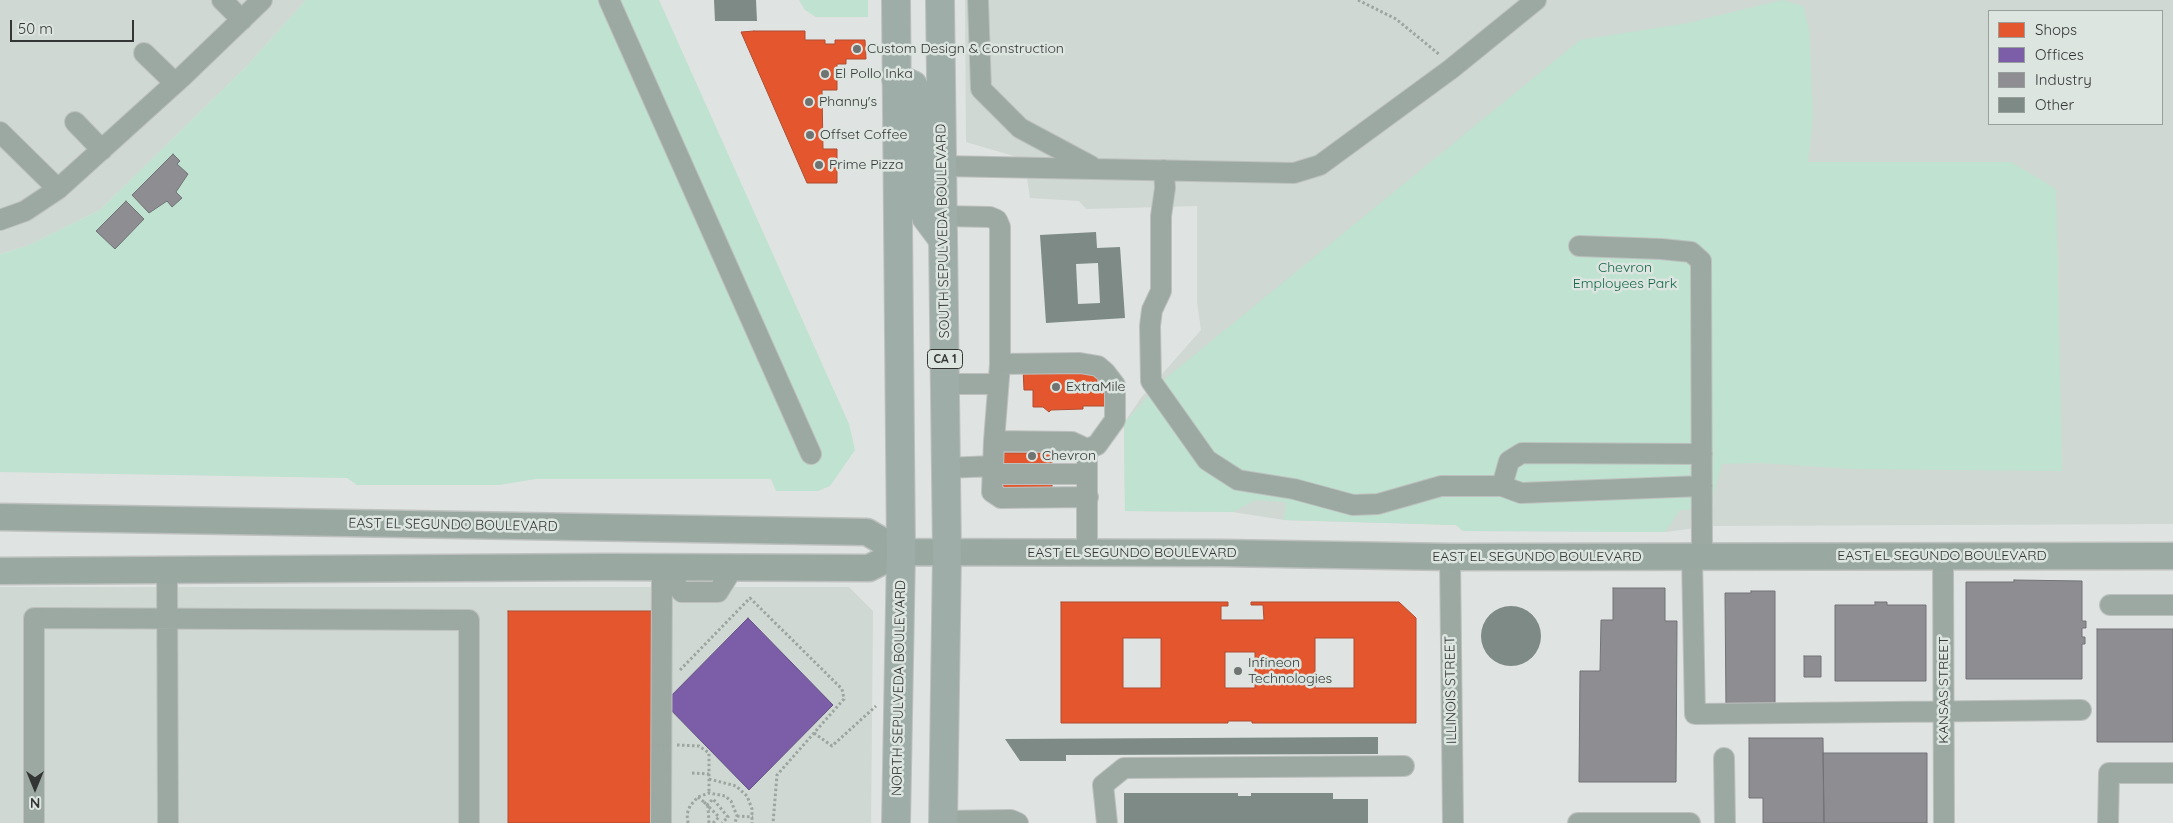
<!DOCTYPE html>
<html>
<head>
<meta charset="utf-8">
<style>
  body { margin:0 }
  #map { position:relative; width:2173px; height:823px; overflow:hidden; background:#dfe3e1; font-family:Quicksand,sans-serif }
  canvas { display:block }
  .legend { position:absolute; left:1988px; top:10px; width:175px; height:115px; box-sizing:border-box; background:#dde5e1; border:1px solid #999f9c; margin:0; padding:6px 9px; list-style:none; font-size:15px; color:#333634 }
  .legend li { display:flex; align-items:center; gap:10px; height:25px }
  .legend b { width:25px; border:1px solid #999f9c }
  .north { position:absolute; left:10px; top:763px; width:50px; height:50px; -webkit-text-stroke:4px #dde5e1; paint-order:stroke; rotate:180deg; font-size:14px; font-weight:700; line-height:20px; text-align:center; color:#333634 }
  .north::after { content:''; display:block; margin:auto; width:18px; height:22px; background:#333634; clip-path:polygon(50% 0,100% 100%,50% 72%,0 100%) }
  .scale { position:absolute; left:10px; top:20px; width:124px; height:22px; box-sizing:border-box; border:2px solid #333634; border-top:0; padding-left:6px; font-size:15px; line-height:18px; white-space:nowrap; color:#333634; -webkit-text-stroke:4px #dde5e1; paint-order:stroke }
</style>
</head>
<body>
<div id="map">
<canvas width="2173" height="823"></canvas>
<ul class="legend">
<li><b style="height:14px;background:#e4572e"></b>Shops</li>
<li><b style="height:14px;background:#7b5ea7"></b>Offices</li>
<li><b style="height:14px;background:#8d8d92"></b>Industry</li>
<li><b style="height:14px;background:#7d8a85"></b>Other</li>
</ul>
<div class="north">N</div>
<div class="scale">50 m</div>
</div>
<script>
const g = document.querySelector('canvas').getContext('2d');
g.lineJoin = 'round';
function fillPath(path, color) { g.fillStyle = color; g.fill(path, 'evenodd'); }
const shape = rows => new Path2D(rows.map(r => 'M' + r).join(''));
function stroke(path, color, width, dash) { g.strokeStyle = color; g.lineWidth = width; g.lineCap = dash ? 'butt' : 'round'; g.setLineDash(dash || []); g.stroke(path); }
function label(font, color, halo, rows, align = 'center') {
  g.font = font + ' Quicksand,sans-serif'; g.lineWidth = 5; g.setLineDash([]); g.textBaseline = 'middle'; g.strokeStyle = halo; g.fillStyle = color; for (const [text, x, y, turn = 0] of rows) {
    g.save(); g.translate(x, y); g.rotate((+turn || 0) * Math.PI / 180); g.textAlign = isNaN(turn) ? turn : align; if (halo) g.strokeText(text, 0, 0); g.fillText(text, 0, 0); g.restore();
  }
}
const built = shape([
  [0,0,306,0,245,68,100,210,27,246,0,254],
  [965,0,2173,0,2173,524,1712,526,1665,532,1463,531,1456,525,1284,520,1233,512,1125,511,1124,423,1141,398,1201,330,1197,302,1197,206,1086,209,1079,201,1030,198,1024,159,966,142],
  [1989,11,2162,11,2162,124,1989,124],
  [0,587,849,587,873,611,871,823,0,823]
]);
const green = shape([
  [306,0,659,0,849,424,855,450,830,486,818,491,776,491,771,479,536,479,499,485,357,485,347,478,0,472,0,254,27,246,100,210,245,68],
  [799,0,868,0,868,17,816,17,805,10],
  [1782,0,1803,6,1809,29,1813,118,1808,162,2011,162,2056,189,2062,471,1856,469,1760,463,1722,464,1709,509,1680,510,1665,532,1463,531,1456,525,1284,520,1286,502,1255,500,1233,512,1125,511,1124,423,1160,383,1580,40,1688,23]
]);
const shops = shape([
  [754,31,805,31,805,40,825,40,825,44,835,44,835,40,865,40,866,59,846,59,846,64,837,64,837,90,822,90,823,149,837,149,837,183,807,183,741,32,754,31],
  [1023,367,1097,374,1097,386,1108,386,1108,406,1083,406,1083,409,1051,410,1049,412,1043,407,1033,407,1033,390,1024,390,1023,367],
  [1000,453,1052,453,1052,492,1000,492,1000,453],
  [1061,602,1228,602,1228,606,1221,606,1221,620,1264,620,1263,605,1251,605,1251,602,1399,602,1416,618,1416,723,1252,723,1252,721,1228,721,1228,723,1061,723,1061,602],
  [1123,638,1161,638,1161,688,1123,688,1123,638],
  [1315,638,1354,638,1354,688,1315,688,1315,638],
  [1225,652,1255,652,1255,688,1225,688,1225,652],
  [508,611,652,611,652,823,508,823,508,611]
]);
const offices = shape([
  [748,618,833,705,749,790,664,703,748,618]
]);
const industry = shape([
  [173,154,180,161,177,164,188,174,176,192,182,198,172,207,167,201,149,213,132,195,173,154],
  [126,201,144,219,115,249,96,231,126,201],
  [2014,580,2082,581,2082,621,2086,621,2086,628,2082,628,2082,637,2085,637,2085,644,2082,644,2082,679,1966,679,1966,582,2014,582,2014,580],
  [1613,588,1665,588,1665,621,1677,621,1676,782,1579,782,1580,671,1600,671,1601,620,1613,620,1613,588],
  [1751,591,1775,591,1775,708,1726,708,1725,593,1751,593,1751,591],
  [1875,602,1887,602,1887,605,1926,605,1926,681,1835,681,1835,605,1875,605,1875,602],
  [2097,629,2173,629,2173,742,2097,742,2097,629],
  [1804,656,1821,656,1821,677,1804,677,1804,656],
  [1749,738,1823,738,1824,823,1763,823,1763,798,1749,798,1749,738],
  [1823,753,1927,753,1927,823,1824,823,1823,753]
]);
const building = shape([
  [714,0,756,0,757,21,715,21],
  [1096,232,1097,248,1120,247,1125,318,1046,323,1040,235],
  [1098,263,1100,303,1078,304,1076,264],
  '1481 636a30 30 0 1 1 60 0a30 30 0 1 1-60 0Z',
  [1378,737,1378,754,1077,755,1066,755,1066,761,1020,761,1005,739],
  [1124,793,1238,793,1238,796,1251,796,1251,793,1333,793,1333,799,1368,799,1368,823,1124,823]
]);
const path = shape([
  [1358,0,1396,19,1440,55],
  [680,670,750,598,842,689,844,699,777,775,773,823],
  [814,733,832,746,876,706],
  [677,745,699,746,709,753,709,792],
  [692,773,709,774],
  [709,779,736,786,747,796,752,809,752,823],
  [698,797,704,802],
  [737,816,753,817],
  [688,823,687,814,690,806,698,797,709,793,725,796,731,801,737,816,735,823],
  [713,823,719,817,707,805,713,799,728,817,722,823]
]);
const minor = shape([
  [222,0,242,20],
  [609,0,811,454],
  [978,0,981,89,1020,128,1091,166],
  [144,53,175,83],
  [75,122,102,150],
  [0,132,58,189],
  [943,166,1294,173,1320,165,1451,69,1536,0],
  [1164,170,1165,188,1161,216,1161,291,1152,310,1150,326,1151,381,1207,460,1238,480,1294,489,1353,505,1378,504,1441,486,1502,486,1521,493,1702,486],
  [943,216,990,217,997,220,1000,227,1000,364,994,441,1072,442,1087,449,1087,553],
  [0,220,25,211,58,189,183,76,262,0],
  [1579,246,1661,249,1691,252,1701,261,1702,557],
  [1000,364,1080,363,1098,366,1105,372,1115,385,1115,420,1097,445,1087,449],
  [945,384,997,384],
  [994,441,992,492,1001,498,1088,497],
  [946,468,993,466],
  [993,474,1087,474],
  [1502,486,1509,461,1522,453,1702,454],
  [1943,556,1944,823],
  [1450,557,1453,823],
  [1692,557,1695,714,2081,710],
  [662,568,682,592,718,592,733,568],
  [167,571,168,823],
  [2110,605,2173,605],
  [1724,758,1725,823],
  [943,821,1011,820,1018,823],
  [34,823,34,618,469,620,469,823],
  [661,823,662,568],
  [1107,823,1103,785,1124,768,1404,766],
  [1578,823,1690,823],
  [2108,823,2109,773,2173,773]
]);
const major = shape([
  [0,517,867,532,901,552],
  [0,571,606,567,869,568,901,552,1223,553,1450,557,2173,556]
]);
const highway = shape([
  [896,0,901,552,896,823],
  [940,0,947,553,943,823],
  [896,80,904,81,913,85,917,93,923,200,926,217,941,237]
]);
const pathBridge = shape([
  [652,745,669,745],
  [704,802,708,806,709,823]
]);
const markers = [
  [857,49,5,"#6f7371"],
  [825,74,5,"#6f7371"],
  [809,102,5,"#6f7371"],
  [810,135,5,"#6f7371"],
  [819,165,5,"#6f7371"],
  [1056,387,5,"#6f7371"],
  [1032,456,5,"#6f7371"],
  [1238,671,5,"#6f7371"]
];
const shields = [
  [945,359,35]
];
const shieldNames = [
  ["CA 1",945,359]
];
const poiNames = [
  ["Custom Design & Construction",867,49],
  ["El Pollo Inka",835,74],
  ["Phanny's",819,102],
  ["Offset Coffee",820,135],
  ["Prime Pizza",829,165],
  ["ExtraMile",1066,387],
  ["Chevron",1042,456],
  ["Infineon",1248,663],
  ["Technologies",1248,679]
];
const streetNames = [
  ["SOUTH SEPULVEDA BOULEVARD",943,231,-91],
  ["EAST EL SEGUNDO BOULEVARD",453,525,1],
  ["EAST EL SEGUNDO BOULEVARD",1132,553],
  ["EAST EL SEGUNDO BOULEVARD",1942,556],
  ["EAST EL SEGUNDO BOULEVARD",1537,557],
  ["NORTH SEPULVEDA BOULEVARD",899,688,-89],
  ["ILLINOIS STREET",1451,690,-91],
  ["KANSAS STREET",1944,690,-90]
];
const parkNames = [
  ["Chevron",1625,268],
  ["Employees Park",1625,284]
];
fillPath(built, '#cfd8d2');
fillPath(green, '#bfe2d1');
fillPath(shops, '#e4572e');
stroke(shops, '#af4d30', 1);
fillPath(offices, '#7b5ea7');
stroke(offices, '#655284', 1);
fillPath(industry, '#8d8d92');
stroke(industry, '#727376', 1);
fillPath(building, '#7d8a85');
stroke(minor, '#bdc0be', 22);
stroke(major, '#bdc0be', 29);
stroke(highway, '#bdc0be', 30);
stroke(path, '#9ca5a0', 3, [2.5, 2.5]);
stroke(minor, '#9ca9a3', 20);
stroke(major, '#99a9a2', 26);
stroke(highway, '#9fada8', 28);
stroke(pathBridge, '#9ca5a0', 3, [2.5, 2.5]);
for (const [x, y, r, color] of markers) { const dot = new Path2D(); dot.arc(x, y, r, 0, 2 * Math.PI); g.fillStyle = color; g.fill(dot); stroke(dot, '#dde5e1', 2); }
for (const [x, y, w] of shields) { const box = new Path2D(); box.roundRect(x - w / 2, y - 9.5, w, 19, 4); g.fillStyle = '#dde5e1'; g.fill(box); stroke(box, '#333634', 1); }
label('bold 12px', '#333634', null, shieldNames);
label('14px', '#333634', '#dde5e1', poiNames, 'left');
label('14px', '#333634', '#dde5e1', streetNames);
label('14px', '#116648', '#dde5e1', parkNames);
</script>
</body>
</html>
